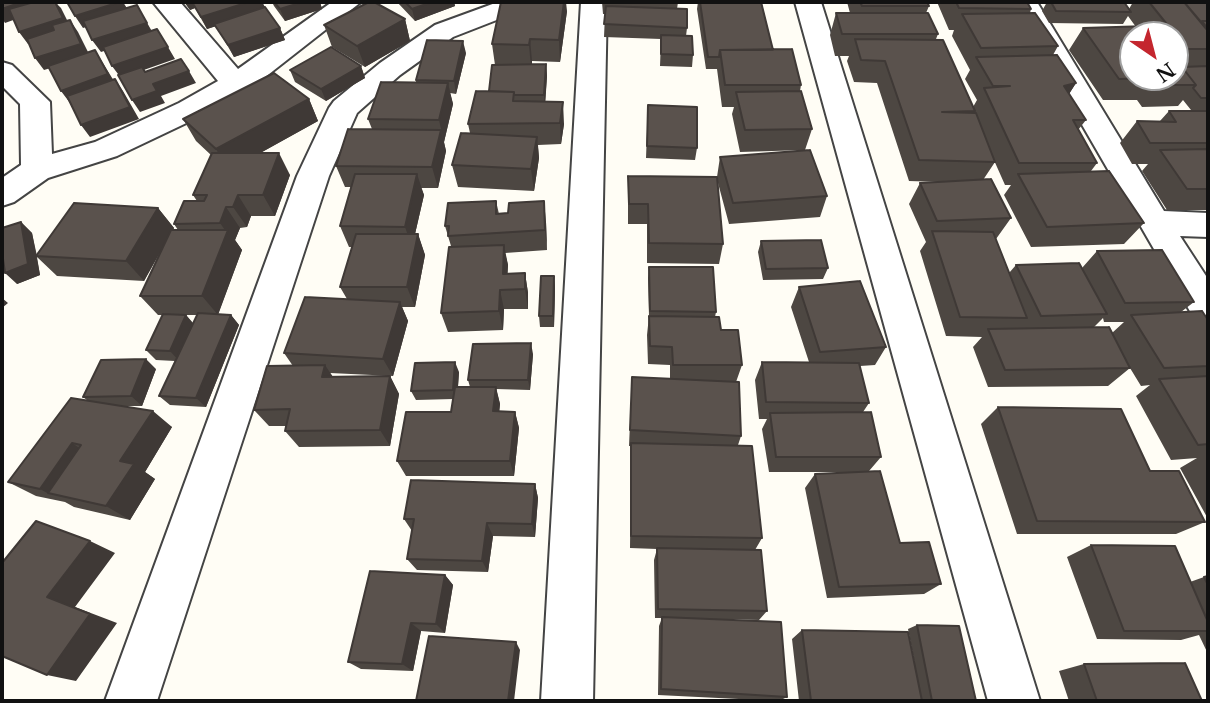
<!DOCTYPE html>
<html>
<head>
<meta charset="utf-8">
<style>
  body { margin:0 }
  #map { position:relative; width:1210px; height:703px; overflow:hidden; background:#fffdf5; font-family:"Libre Baskerville",serif }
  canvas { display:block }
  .frame { position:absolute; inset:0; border:4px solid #111; pointer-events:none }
  .north { position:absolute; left:1119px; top:21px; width:70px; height:70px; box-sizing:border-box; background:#fff; border:2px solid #a0a0a0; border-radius:50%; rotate:145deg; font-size:19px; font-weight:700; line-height:28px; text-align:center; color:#111 }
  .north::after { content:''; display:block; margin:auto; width:24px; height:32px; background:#c4262e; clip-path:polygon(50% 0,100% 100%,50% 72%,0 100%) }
</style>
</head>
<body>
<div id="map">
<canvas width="1210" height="703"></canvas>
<div class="frame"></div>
<div class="north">N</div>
</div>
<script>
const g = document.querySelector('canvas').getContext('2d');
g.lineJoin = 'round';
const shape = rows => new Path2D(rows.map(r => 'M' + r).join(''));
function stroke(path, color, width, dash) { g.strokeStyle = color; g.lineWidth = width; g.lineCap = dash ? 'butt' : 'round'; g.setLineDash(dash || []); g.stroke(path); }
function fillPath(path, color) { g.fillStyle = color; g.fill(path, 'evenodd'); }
const minor = shape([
  [153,2,180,2,238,69,332,2,361,2,264,78,199,117,117,156,48,178,14,202,2,206,2,178,21,165,20,104,2,86,2,62,12,65,50,102,52,154,95,142,179,103,218,81,153,2],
  [498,2,534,2,530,7,453,37,400,75,357,113,329,176,157,701,105,701,297,176,329,108,334,101,380,63,435,25,498,2],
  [581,2,607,2,593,701,541,701,581,2],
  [795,2,821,2,1040,701,988,701,795,2],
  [1011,2,1037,2,1164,211,1208,213,1208,237,1180,236,1208,279,1208,324,1195,320,1011,2]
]);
const wall = shape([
  [184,2,262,2,265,7,280,28,285,40,234,57,216,26,207,29,195,8,190,10],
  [266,2,320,2,322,9,285,21,274,6,272,2,268,3],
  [397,2,454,2,455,6,415,21],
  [602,2,678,2,677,9,687,28,686,36,693,55,692,67,660,66,661,39,604,37,605,14,603,14],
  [698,2,784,2,783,4,762,4,773,50,801,85,800,91,812,129,805,150,740,152,732,114,734,107,722,107,717,69,706,69,697,9],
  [847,2,927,2,929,6,926,13,938,34,936,39,973,107,977,100,965,79,970,70,952,36,954,30,949,30,937,2,1027,2,1031,9,1030,13,1058,46,1053,55,1076,83,1069,94,1086,120,1078,130,1097,163,1091,171,1144,223,1124,244,1031,247,1004,195,1011,185,1005,185,993,158,995,162,983,180,1011,218,996,239,1009,273,1016,265,1082,268,1097,251,1194,302,1181,312,1208,320,1208,519,1180,468,1197,458,1171,460,1136,396,1150,385,1141,386,1130,368,1108,386,988,387,973,347,982,337,946,336,920,251,926,242,909,204,920,183,940,182,909,181,877,83,854,82,847,61,849,56,835,56,830,35,836,13,850,13],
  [1103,318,1104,322,1124,322,1112,333,1094,327],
  [1047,2,1124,2,1129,9,1133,2,1208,2,1208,110,1191,110,1183,100,1178,106,1142,107,1137,100,1103,100,1069,50,1083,28,1136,27,1128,16,1123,24,1049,23,1042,11],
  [1133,35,1175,35,1175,77],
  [567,11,560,62,532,61,532,64,546,64,547,76,545,102,564,124,561,144,538,145,539,158,534,191,458,187,452,165,470,133,468,124,489,91,495,65,492,44],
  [405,19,410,41,365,67,332,47,324,25],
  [466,53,456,94,450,93,453,104,444,142,446,151,438,188,421,188,424,195,415,234,418,234,425,255,415,307,402,307,408,321,393,376,330,373,333,377,390,376,399,394,390,446,299,447,285,431,286,426,269,426,254,410,293,366,284,353,347,299,340,287,352,247,349,247,340,226,351,187,345,187,336,166,372,129,368,119,416,82,416,80],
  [361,66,365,78,326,101,295,82,290,70],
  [309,99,318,121,260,153,290,175,275,216,251,216,247,227,240,228,235,240,242,250,218,314,231,315,239,325,206,407,170,405,159,396,175,361,156,360,146,350,163,315,158,315,140,296,161,250,144,281,57,276,37,257,40,275,17,284,21,222,32,233,37,256,158,208,174,228,173,230,178,230,174,224,197,201,193,195,211,155,196,141,183,119],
  [186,315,197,315,193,323],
  [648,105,697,148,695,160,646,158],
  [1169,111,1208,111,1208,210,1167,210,1142,171,1148,164,1132,164,1120,143,1137,121,1160,121],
  [720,157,827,196,820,217,729,224,718,183,723,244,719,264,647,263,647,224,628,224,628,176,717,177],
  [496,201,499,214,546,222,547,250,505,253,508,265,507,274,525,273,528,293,528,309,504,309,503,330,448,332,441,313,451,246,445,226],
  [761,241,828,268,823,279,763,280,758,252],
  [649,267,716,312,715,317,721,330,742,365,736,382,741,436,738,445,762,538,755,550,767,611,759,620,722,619,787,697,779,701,658,695,659,626,662,618,655,618,654,560,657,549,630,548,631,446,629,446,632,377,670,379,670,365,648,364,647,335,649,316,648,278],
  [554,276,555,287,554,327,540,327,539,316],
  [799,287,886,347,875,365,860,366,869,403,863,412,881,457,869,471,900,543,941,584,924,594,827,598,805,488,815,474,859,472,769,472,762,429,767,419,759,419,755,380,762,362,809,362,791,307],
  [533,354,530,390,496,389,500,404,499,411,515,412,519,428,514,476,406,476,397,461,451,412,453,399,416,400,411,391,459,372,458,387,470,387,468,380],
  [156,369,142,406,123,406,172,427,145,472,155,479,130,520,74,507,65,502,36,496,8,482,88,401,83,397],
  [998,407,1205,522,1176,534,1017,534,981,424],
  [535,484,538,498,535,537,493,536,488,572,417,570,407,559,412,531,404,519],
  [1091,545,1190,582,1204,577,1208,576,1208,654,1199,635,1181,640,1097,639,1067,557],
  [445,575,453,585,445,633,421,631,413,671,361,669,348,662],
  [917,625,976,701,799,701,792,639,802,630,915,665,908,629],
  [1084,664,1202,701,1069,701,1059,671]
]);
const shadedWall = shape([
  [22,2,54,2,55,5,5,23,2,18,2,9],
  [55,2,61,8,72,30,28,44,19,32],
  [120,2,123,2,130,13,83,28,75,16],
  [185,2,192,2,195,8,190,10],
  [249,2,262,2,266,10,207,29,201,17],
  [303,2,320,2,322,9,285,21,280,9],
  [432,2,454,2,455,6,415,21,412,9],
  [564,2,566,2,567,11,560,62,559,40],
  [137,5,154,35,101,52,92,40],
  [405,19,410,41,365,67,357,46],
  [70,20,78,32,90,56,44,70,35,58],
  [280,28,285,40,234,57,228,45],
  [530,39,532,61,531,67,529,45],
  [463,41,466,53,456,94,454,81],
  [168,47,175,59,121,78,112,66],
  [95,50,117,86,70,103,61,91],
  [546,64,547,76,545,107,544,95],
  [361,66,365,78,326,101,321,89],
  [189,71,196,83,161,96,165,103,140,112,132,100,153,84],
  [115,79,123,91,139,119,90,137,81,125],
  [448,83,453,104,444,142,439,120],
  [1076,83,1062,105,1064,86],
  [309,99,318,121,228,171,216,149],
  [563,102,564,124,561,144,560,123],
  [441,130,446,151,438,188,432,167],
  [537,137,539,158,534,191,531,169],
  [279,153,290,175,275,216,263,195],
  [417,174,424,195,412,247,405,227],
  [238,195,251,216,247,227,233,207],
  [544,201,546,222,547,250,545,230],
  [226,207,240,228,235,240,242,250,218,315,202,296,227,233,220,223],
  [158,208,174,228,144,281,126,261],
  [21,222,32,233,40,275,17,284,5,273],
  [418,234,425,255,415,307,407,287],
  [504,245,508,265,507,290,503,274],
  [525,273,528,293,528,309,525,289],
  [554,276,555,287,554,327,553,316],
  [500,290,504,309,503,330,499,311],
  [2,298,8,303,2,308],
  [400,302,408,321,393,376,383,359],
  [186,315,195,326,179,361,170,351],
  [231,315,239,325,206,407,196,398],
  [531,343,533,354,530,390,528,380],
  [146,359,156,369,142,406,131,396],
  [455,362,459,372,457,399,453,390],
  [325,365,337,383,322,377],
  [390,376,399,394,390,446,380,430],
  [496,387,500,404,498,427,493,411],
  [153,411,172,427,145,472,155,479,130,520,106,506,120,461],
  [515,412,519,428,514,476,510,461],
  [72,443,96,459,49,494,40,489],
  [535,484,538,498,535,537,532,524],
  [487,523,493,536,488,572,482,561],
  [90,541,115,553,75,607,117,623,76,681,47,675,47,597],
  [445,575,453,585,445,633,436,624],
  [411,623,421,631,413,671,402,664],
  [516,642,520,650,514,701,508,701]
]);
const building = shape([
  [2,2,22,2,2,9,2,2],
  [34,2,55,2,63,18,19,32,9,9,34,2],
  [67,2,120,2,75,16,67,2],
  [192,2,249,2,201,17,192,2],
  [274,2,303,2,280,9,274,2],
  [369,2,374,2,405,19,357,46,324,25,369,2],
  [405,2,432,2,412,9,405,2],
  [501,2,564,2,559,40,530,39,529,45,492,44,501,2],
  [700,2,761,2,773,50,720,50,719,57,708,57,700,2],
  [860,2,927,2,929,6,862,6,860,2],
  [956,2,1027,2,1031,9,959,8,956,2],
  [1051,2,1124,2,1131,12,1056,11,1051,2],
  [1149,2,1184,2,1208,31,1208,49,1187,49,1149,2],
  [1184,2,1208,2,1208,21,1202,21,1201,22,1184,2],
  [137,5,147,23,92,40,83,21,137,5],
  [606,6,687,9,687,28,604,24,606,6],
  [265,7,280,28,228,45,214,24,265,7],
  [836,13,928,13,938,34,842,34,836,13],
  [1035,13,1058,46,981,48,962,14,1035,13],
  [70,20,81,44,35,58,27,39,54,30,52,25,70,20],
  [1202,21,1208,21,1208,29,1202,21],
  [1149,26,1156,35,1133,35,1133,77,1175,77,1175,58,1196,85,1159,85,1154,78,1119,79,1083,28,1149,26],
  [157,29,168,47,112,66,103,47,157,29],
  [661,35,692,36,693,55,661,54,661,35],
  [855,39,943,40,975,111,942,112,976,113,995,162,919,160,885,61,861,60,855,39],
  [427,40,463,41,454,81,416,80,427,40],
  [331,47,361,66,321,89,290,70,331,47],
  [792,49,801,85,725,85,720,50,792,49],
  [95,50,108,74,61,91,48,66,95,50],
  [1057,55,1076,83,1064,86,1086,120,1073,120,1097,163,1019,163,984,88,1010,86,993,86,976,57,1057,55],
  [181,59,189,71,153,84,157,91,132,100,118,75,142,67,145,72,181,59],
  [546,64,544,95,514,95,514,92,489,91,492,65,546,64],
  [1208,66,1208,98,1201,98,1193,88,1196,85,1182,67,1208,66],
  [274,73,309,99,216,149,183,119,274,73],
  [115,79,130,107,81,125,67,96,115,79],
  [381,82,448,83,439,120,368,119,381,82],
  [476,91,514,92,513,101,563,102,560,123,468,124,476,91],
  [801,91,812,129,745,130,736,92,801,91],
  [648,105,697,107,697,148,647,146,648,105],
  [1169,111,1208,111,1208,143,1150,143,1137,121,1176,122,1169,111],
  [348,129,441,130,432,167,336,166,348,129],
  [461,133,537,137,531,169,452,165,461,133],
  [1208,149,1208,189,1187,189,1160,150,1208,149],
  [810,150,827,196,733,203,720,157,810,150],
  [212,153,279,153,263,195,238,195,233,207,226,207,220,223,174,224,184,201,204,201,207,195,193,195,212,153],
  [1109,171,1144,223,1047,227,1018,174,1109,171],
  [355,174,417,174,405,227,340,226,355,174],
  [628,176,717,177,723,244,649,243,648,204,629,204,628,176],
  [991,179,1011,218,937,221,920,183,991,179],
  [496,201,496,214,508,213,509,203,544,201,545,230,448,236,449,226,445,226,448,203,496,201],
  [74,203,158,208,126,261,36,256,74,203],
  [21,222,28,264,5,273,2,252,2,228,21,222],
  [171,230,228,230,202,296,140,296,171,230],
  [932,231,993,232,1027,318,960,317,932,231],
  [356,234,418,234,407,287,340,287,356,234],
  [821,240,828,268,766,269,761,241,821,240],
  [504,245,503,274,525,273,525,289,500,290,499,311,441,313,449,247,504,245],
  [1162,250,1194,302,1125,303,1097,251,1162,250],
  [1079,263,1107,314,1041,316,1016,265,1079,263],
  [649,267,713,267,716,312,650,311,649,267],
  [541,276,554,276,553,316,539,316,541,276],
  [860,281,886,347,820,352,799,287,860,281],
  [305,297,400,302,383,359,284,353,305,297],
  [1202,311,1208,320,1208,366,1164,368,1131,315,1202,311],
  [198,313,231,315,196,398,159,396,198,313],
  [163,314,186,315,170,351,146,350,163,314],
  [649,316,719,317,721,330,738,330,742,365,673,365,672,347,650,346,649,316],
  [1109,327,1130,368,1005,370,988,329,1109,327],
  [531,343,528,380,468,380,473,344,531,343],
  [146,359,131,396,83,397,101,360,146,359],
  [455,362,453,390,411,391,415,363,455,362],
  [762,362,859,363,869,403,766,402,762,362],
  [325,365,322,377,390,376,380,430,285,431,290,409,254,410,267,366,325,365],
  [1208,376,1208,444,1198,445,1159,379,1208,376],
  [632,377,739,382,741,436,630,430,632,377],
  [455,387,496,387,493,411,515,412,510,461,397,461,406,412,451,412,455,387],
  [71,398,153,411,120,461,134,464,106,506,48,493,81,445,72,443,40,489,8,482,71,398],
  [998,407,1121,409,1150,471,1179,471,1205,522,1037,521,998,407],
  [871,412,881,457,776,457,770,413,871,412],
  [631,443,752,446,762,538,631,536,631,443],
  [880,471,900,543,929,542,941,584,839,587,815,474,880,471],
  [411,480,535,484,532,524,487,523,482,561,407,559,414,519,404,519,411,480],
  [36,521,90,541,47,597,90,614,47,675,2,656,2,563,36,521],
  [1091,545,1175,546,1208,622,1208,631,1124,631,1091,545],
  [657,548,761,550,767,611,658,609,657,548],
  [370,571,445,575,436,624,411,623,402,664,348,662,370,571],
  [1208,576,1208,585,1204,577,1208,576],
  [662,617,781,622,787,697,661,689,662,617],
  [917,625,959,626,976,701,932,701,917,625],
  [802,630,908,632,922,701,811,701,802,630],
  [429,636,516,642,508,701,416,701,429,636],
  [1185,663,1202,701,1097,701,1084,664,1185,663]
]);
stroke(minor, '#444', 4);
fillPath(minor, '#fff');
fillPath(wall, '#4d4742');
fillPath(shadedWall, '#3f3936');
fillPath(building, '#5a524d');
stroke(building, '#3f3936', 2);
</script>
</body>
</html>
